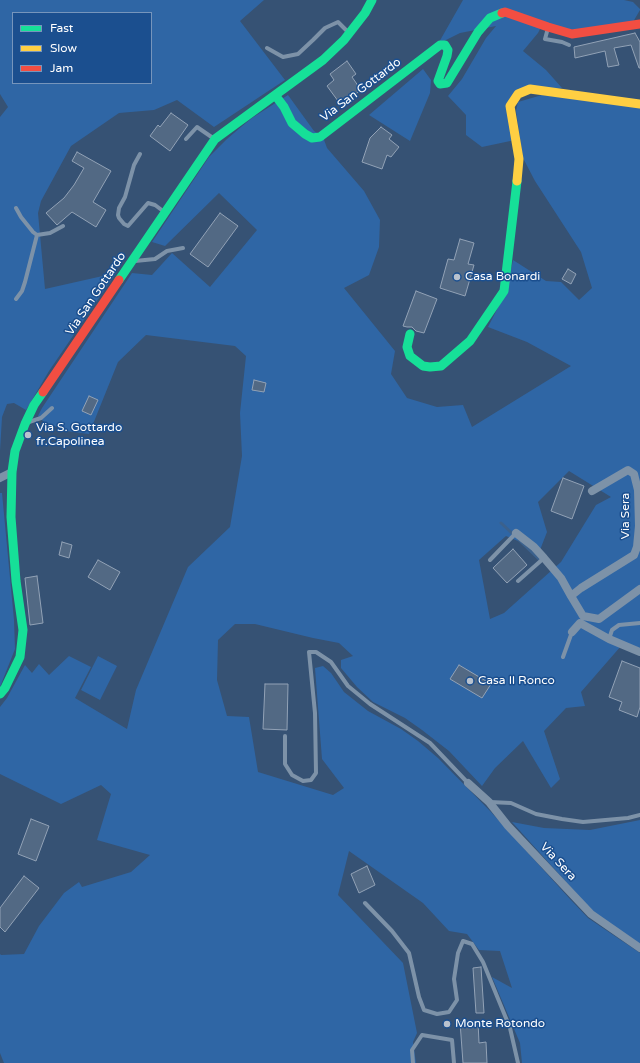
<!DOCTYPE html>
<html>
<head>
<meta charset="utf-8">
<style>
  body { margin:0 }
  #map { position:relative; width:640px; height:1063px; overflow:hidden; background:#365274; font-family:"Varela Round",sans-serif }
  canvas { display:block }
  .legend { position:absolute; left:12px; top:12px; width:140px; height:72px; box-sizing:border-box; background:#1b4f8f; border:1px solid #7695bc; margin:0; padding:5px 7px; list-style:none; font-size:12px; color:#fff }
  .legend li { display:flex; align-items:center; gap:8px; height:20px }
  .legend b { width:20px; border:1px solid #7695bc }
</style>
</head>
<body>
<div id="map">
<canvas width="640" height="1063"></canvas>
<ul class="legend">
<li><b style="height:5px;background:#16e098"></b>Fast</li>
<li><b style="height:5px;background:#ffcf43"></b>Slow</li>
<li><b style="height:5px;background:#f24e42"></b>Jam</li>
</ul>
</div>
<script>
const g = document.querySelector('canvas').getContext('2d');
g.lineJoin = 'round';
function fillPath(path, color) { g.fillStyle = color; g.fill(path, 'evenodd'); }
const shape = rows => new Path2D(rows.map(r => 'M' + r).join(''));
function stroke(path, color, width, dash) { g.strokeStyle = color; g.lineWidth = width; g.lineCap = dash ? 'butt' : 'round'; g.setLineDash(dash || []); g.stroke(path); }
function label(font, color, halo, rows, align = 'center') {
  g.font = font + ' "Varela Round",sans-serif'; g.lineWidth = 3; g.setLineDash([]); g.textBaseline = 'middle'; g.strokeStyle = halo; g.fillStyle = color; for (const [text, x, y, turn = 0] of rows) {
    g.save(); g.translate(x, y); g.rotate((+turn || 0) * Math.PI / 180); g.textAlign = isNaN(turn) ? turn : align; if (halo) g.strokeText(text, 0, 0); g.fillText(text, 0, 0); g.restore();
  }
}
const green = shape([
  [0,0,264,0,240,21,285,80,214,127,177,100,154,110,119,113,71,146,41,201,38,213,45,289,116,273,49,371,26,410,14,403,7,404,2,417,0,451,0,117,8,107,0,94],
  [13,13,151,13,151,83,13,83],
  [463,0,624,0,633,2,640,9,640,10,633,22,577,31,543,23,538,33,523,51,546,70,562,88,515,93,515,140,482,147,466,135,466,115,448,96,462,79,486,38,496,26,460,33,438,44],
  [423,69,431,80,430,93,410,141,369,115],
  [288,95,314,131,323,137,327,148,364,191,380,220,379,247,369,275,344,288,395,351,391,374,407,398,437,407,463,405,472,427,571,366,527,342,488,327,507,290,513,260,546,281,561,282,579,300,592,288,581,252,535,181,523,158,516,111,518,102,542,95,640,107,640,653,621,646,581,692,585,706,566,708,544,731,560,779,551,788,523,741,495,768,482,786,449,751,422,730,405,718,373,702,357,687,341,668,341,660,353,656,339,643,313,638,255,624,235,624,218,640,217,680,227,716,249,717,258,772,333,795,344,788,322,759,315,668,323,666,331,673,344,692,368,711,401,729,418,741,438,758,491,812,569,898,588,918,640,953,640,1063,522,1063,520,1043,492,977,512,988,500,951,479,950,467,934,449,931,423,903,349,851,338,895,403,963,417,1033,413,1042,416,1063,4,1063,0,1053,0,954,1,955,24,954,39,926,64,893,79,882,82,887,131,872,150,855,97,840,111,794,101,785,61,804,0,774,0,707,7,698,25,665,32,673,39,664,49,675,69,656,91,667,75,698,127,729,136,690,188,567,230,527,242,456,240,413,246,356,235,346,146,335,118,362,89,434,66,431,43,421,38,416,42,408,132,273,152,275,172,253,210,287,257,230,219,193,165,246,152,242,209,157,227,139,241,127,252,118],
  [569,471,611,497,596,505,561,562,504,613,490,619,479,560,506,536,540,550,547,532,538,502],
  [0,493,2,493,14,620,15,649,0,687],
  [98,656,117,666,100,700,81,690],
  [640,820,640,944,593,912,512,822,544,828,590,830]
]);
const stream = shape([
  [501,523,514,535],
  [519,540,540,560]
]);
const building = shape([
  [635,33,640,42,640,68,639,68,631,45,614,48,619,65,608,67,605,51,575,58,574,47,635,33],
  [347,61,356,74,352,77,361,90,341,105,327,86,334,80,330,74,347,61],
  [171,113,188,125,170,151,150,136,158,125,160,127,171,113],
  [381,127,392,135,389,139,399,147,391,157,387,155,382,169,362,162,370,138,381,127],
  [77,152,111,171,93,202,106,210,96,227,72,212,57,225,46,213,64,198,74,185,84,168,72,161,77,152],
  [220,213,238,226,208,267,190,254,220,213],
  [460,239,474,243,468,264,474,265,465,296,440,288,448,259,454,260,460,239],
  [568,269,576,274,571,284,562,279,568,269],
  [416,291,437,299,424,333,416,331,412,327,407,327,403,326,416,291],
  [254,380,266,383,264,392,252,390,254,380],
  [89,396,98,400,91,415,82,411,89,396],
  [563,478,584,486,572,519,551,511,563,478],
  [62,542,72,545,69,558,59,555,62,542],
  [513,549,527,565,507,583,493,568,513,549],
  [98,560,120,572,110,590,88,577,98,560],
  [37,576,43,623,30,625,25,578,37,576],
  [622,661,640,668,640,707,637,717,619,710,622,702,609,697,622,661],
  [459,665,491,684,482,698,450,679,459,665],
  [265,684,288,684,287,730,263,729,265,684],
  [31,819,49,826,36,861,18,854,31,819],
  [367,866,375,885,359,893,351,874,367,866],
  [24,876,39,888,5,932,0,927,0,908,24,876],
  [481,967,484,1013,476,1013,473,968,481,967],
  [478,1021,479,1043,486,1042,487,1063,463,1063,460,1022,478,1021]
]);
const lane = shape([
  [548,28,545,39,562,42,569,45],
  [267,48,283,57,298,54,313,40,325,28,338,22,348,32],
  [186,139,197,127,213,138],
  [140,154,134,165,125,197,119,208,118,215,119,218,124,224,128,226,148,203,155,205,163,211],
  [16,208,21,217,33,232,37,235,50,233,63,226],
  [135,261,155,259,167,251,183,248],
  [16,299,22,291,25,282,37,235],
  [29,422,41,418,52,408],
  [490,560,516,533],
  [518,581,544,558],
  [609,639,612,630,619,625,640,623],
  [563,657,572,632],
  [285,736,285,764,292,775,303,781,311,780,316,773,315,713,309,652,316,652,331,662,348,686,370,704,430,743,468,783],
  [490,802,511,803,536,814,562,819,583,822,628,818,640,815],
  [365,903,392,931,409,953,419,997,424,1010,437,1014,449,1012,457,1000,454,979,458,953,463,941,472,944,483,962,510,1028,518,1063],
  [413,1063,412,1050,422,1035,452,1040,454,1063]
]);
const street = shape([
  [0,478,12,472],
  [592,491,628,470,634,474,638,490,639,526,637,547,634,555,581,588,571,596,583,616,599,619,640,589],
  [516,533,534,547,544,558,561,578,571,596],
  [572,632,580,623,609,639,640,652],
  [468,783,489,802,508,826,591,914,640,948]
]);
const fast = shape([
  [275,95,284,107,292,123,305,134,312,138,320,137,440,45,445,45,448,50,447,56,438,81,440,84,447,83,478,32,490,18,502,13],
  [119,280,215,139,323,60,344,40,365,13,372,0],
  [410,334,407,347,410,356,423,366,430,367,441,366,470,341,504,291,517,181],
  [0,694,5,688,20,657,23,630,16,581,11,517,12,472,15,451,25,424,34,405,43,392]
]);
const slow = shape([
  [517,181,519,159,510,106,518,94,530,89,640,104]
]);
const jam = shape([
  [502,13,505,12,548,27,572,34,640,24],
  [43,392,119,280]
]);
const markers = [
  [457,277,4,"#b9c2ce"],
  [28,435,4,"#b9c2ce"],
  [470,681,4,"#b9c2ce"],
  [447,1024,4,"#b9c2ce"]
];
const streetNames = [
  ["Via San Gottardo",361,90,-37],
  ["Via San Gottardo",96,294,-56],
  ["Via Sera",626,516,-90],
  ["Via Sera",558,862,47]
];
const poiNames = [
  ["Casa Bonardi",465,277],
  ["Via S. Gottardo",36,428],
  ["fr.Capolinea",36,442],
  ["Casa Il Ronco",478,681],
  ["Monte Rotondo",455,1024]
];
fillPath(green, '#2f66a5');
stroke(stream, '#3b618d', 3);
fillPath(building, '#526984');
stroke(building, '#92a2b6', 1);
stroke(lane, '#7d92a8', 4);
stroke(street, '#7d92a8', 8);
stroke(fast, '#16e098', 9);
stroke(slow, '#ffcf43', 9);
stroke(jam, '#f24e42', 9);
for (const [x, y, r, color] of markers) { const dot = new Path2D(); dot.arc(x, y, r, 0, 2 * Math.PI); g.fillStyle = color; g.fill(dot); stroke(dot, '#1b4f8f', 1.5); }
label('12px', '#fff', '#1b4f8f', streetNames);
label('12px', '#fff', '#1b4f8f', poiNames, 'left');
</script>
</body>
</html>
